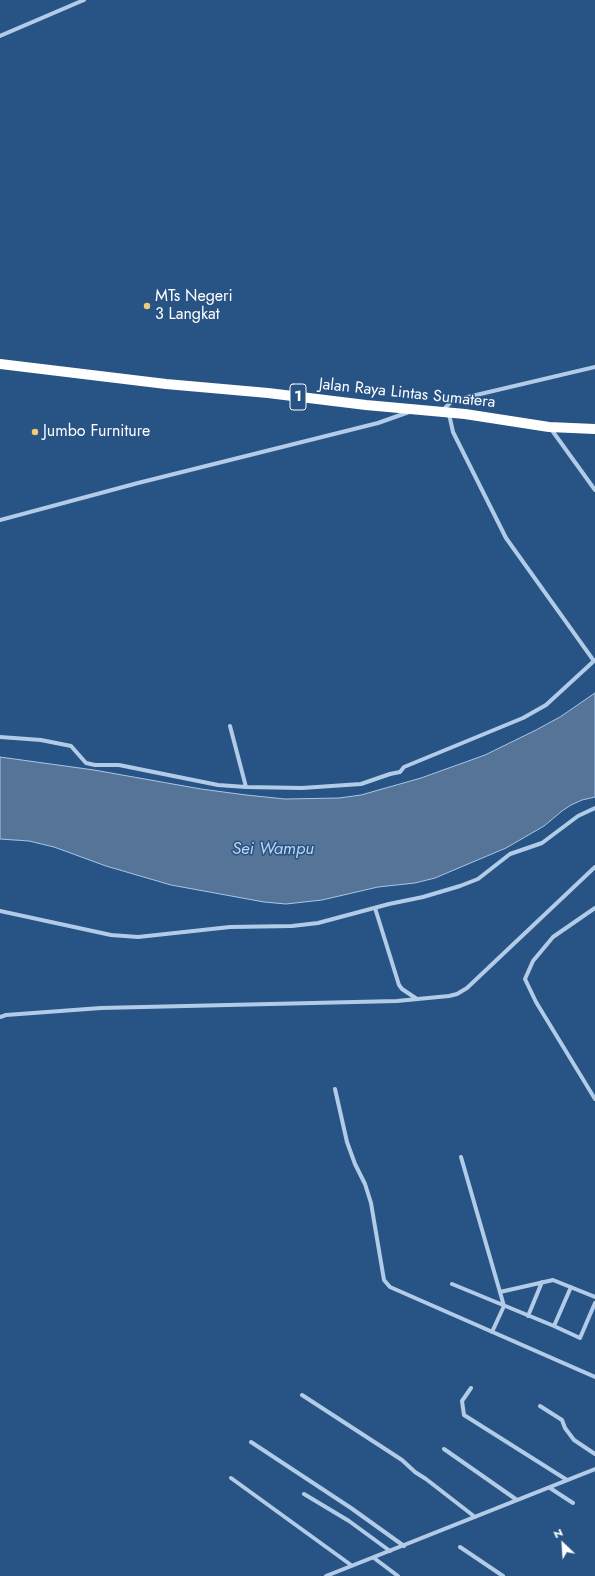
<!DOCTYPE html>
<html>
<head>
<meta charset="utf-8">
<style>
  body { margin:0 }
  #map { position:relative; width:595px; height:1576px; overflow:hidden; background:#285385; font-family:Jost,sans-serif }
  canvas { display:block }
  .north { position:absolute; left:543px; top:1524px; width:40px; height:40px; -webkit-text-stroke:3px #285385; paint-order:stroke; rotate:335deg; font-size:11px; font-weight:700; line-height:16px; text-align:center; color:#fff }
  .north::after { content:''; display:block; margin:auto; width:14px; height:18px; background:#fff; clip-path:polygon(50% 0,100% 100%,50% 72%,0 100%) }
</style>
</head>
<body>
<div id="map">
<canvas width="595" height="1576"></canvas>
<div class="north">N</div>
</div>
<script>
const g = document.querySelector('canvas').getContext('2d');
g.lineJoin = 'round';
function fillPath(path, color) { g.fillStyle = color; g.fill(path, 'evenodd'); }
const shape = rows => new Path2D(rows.map(r => 'M' + r).join(''));
function stroke(path, color, width, dash) { g.strokeStyle = color; g.lineWidth = width; g.lineCap = dash ? 'butt' : 'round'; g.setLineDash(dash || []); g.stroke(path); }
function label(font, color, halo, rows, align = 'center') {
  g.font = font + ' Jost,sans-serif'; g.lineWidth = 3; g.setLineDash([]); g.textBaseline = 'middle'; g.strokeStyle = halo; g.fillStyle = color; for (const [text, x, y, turn = 0] of rows) {
    g.save(); g.translate(x, y); g.rotate((+turn || 0) * Math.PI / 180); g.textAlign = isNaN(turn) ? turn : align; if (halo) g.strokeText(text, 0, 0); g.fillText(text, 0, 0); g.restore();
  }
}
const water = shape([
  [595,693,595,797,582,800,571,805,562,811,544,826,506,848,435,878,415,883,378,887,322,900,286,904,264,902,171,885,106,866,54,847,29,841,0,839,0,757,94,770,201,789,246,795,285,799,339,798,361,795,421,778,485,755,536,730,560,717,595,693]
]);
const street = shape([
  [0,36,84,0],
  [442,411,451,402,455,400,595,367],
  [449,414,453,432,506,538,594,661],
  [551,429,595,490],
  [0,520,138,483,378,423,409,412],
  [230,726,246,787,302,788,361,784,390,774,400,772,404,767,523,718,546,705,595,660],
  [0,737,41,740,71,746,86,763,95,765,119,765,218,785,246,787],
  [375,908,399,985,402,989,417,999],
  [595,908,553,937,533,961,525,979,536,1002,595,1099],
  [0,911,111,935,138,937,230,927,292,926,318,923,389,904,423,897,460,886,478,879,510,854,542,843,578,816,595,808],
  [0,1017,6,1015,101,1008,397,1001,449,996,457,994,467,988,595,867],
  [335,1089,347,1142,355,1164,365,1184,371,1203,384,1280,390,1287,595,1377],
  [461,1157,504,1306,492,1332],
  [452,1284,554,1326],
  [571,1287,554,1326,580,1338,595,1303],
  [500,1292,553,1280,595,1297],
  [528,1316,542,1282],
  [471,1388,462,1401,464,1415,567,1480],
  [302,1395,402,1460,415,1472,426,1479,475,1517],
  [540,1406,562,1420,565,1428,574,1440,595,1454],
  [251,1442,351,1508,404,1546],
  [444,1449,517,1500],
  [231,1478,351,1565],
  [550,1488,573,1503],
  [304,1494,349,1521,390,1551],
  [460,1547,503,1576],
  [374,1558,398,1576],
  [326,1576,595,1469]
]);
const highway = shape([
  [0,364,166,384,268,393,366,405,465,414,549,427,595,429]
]);
const markers = [
  [147,306,4,"#efca79"],
  [35,432,4,"#efca79"]
];
const shields = [
  [298,397,16]
];
const shieldNames = [
  ["1",298,397]
];
const poiNames = [
  ["MTs Negeri",155,297],
  ["3 Langkat",155,315],
  ["Jumbo Furniture",43,432]
];
const streetNames = [
  ["Jalan Raya Lintas Sumatera",407,394,6]
];
const waterNames = [
  ["Sei Wampu",273,850]
];
fillPath(water, '#567497');
stroke(water, '#a7c7e8', 1);
stroke(street, '#b2cce8', 4);
stroke(highway, '#fff', 10);
for (const [x, y, r, color] of markers) { const dot = new Path2D(); dot.arc(x, y, r, 0, 2 * Math.PI); g.fillStyle = color; g.fill(dot); stroke(dot, '#285385', 1.5); }
for (const [x, y, w] of shields) { const box = new Path2D(); box.roundRect(x - w / 2, y - 13, w, 26, 3); g.fillStyle = '#285385'; g.fill(box); stroke(box, '#fff', 1); }
label('bold 15px', '#fff', null, shieldNames);
label('16px', '#fff', '#285385', poiNames, 'left');
label('16px', '#fff', '#285385', streetNames);
label('italic 17px', '#bed6ef', '#285385', waterNames);
</script>
</body>
</html>
